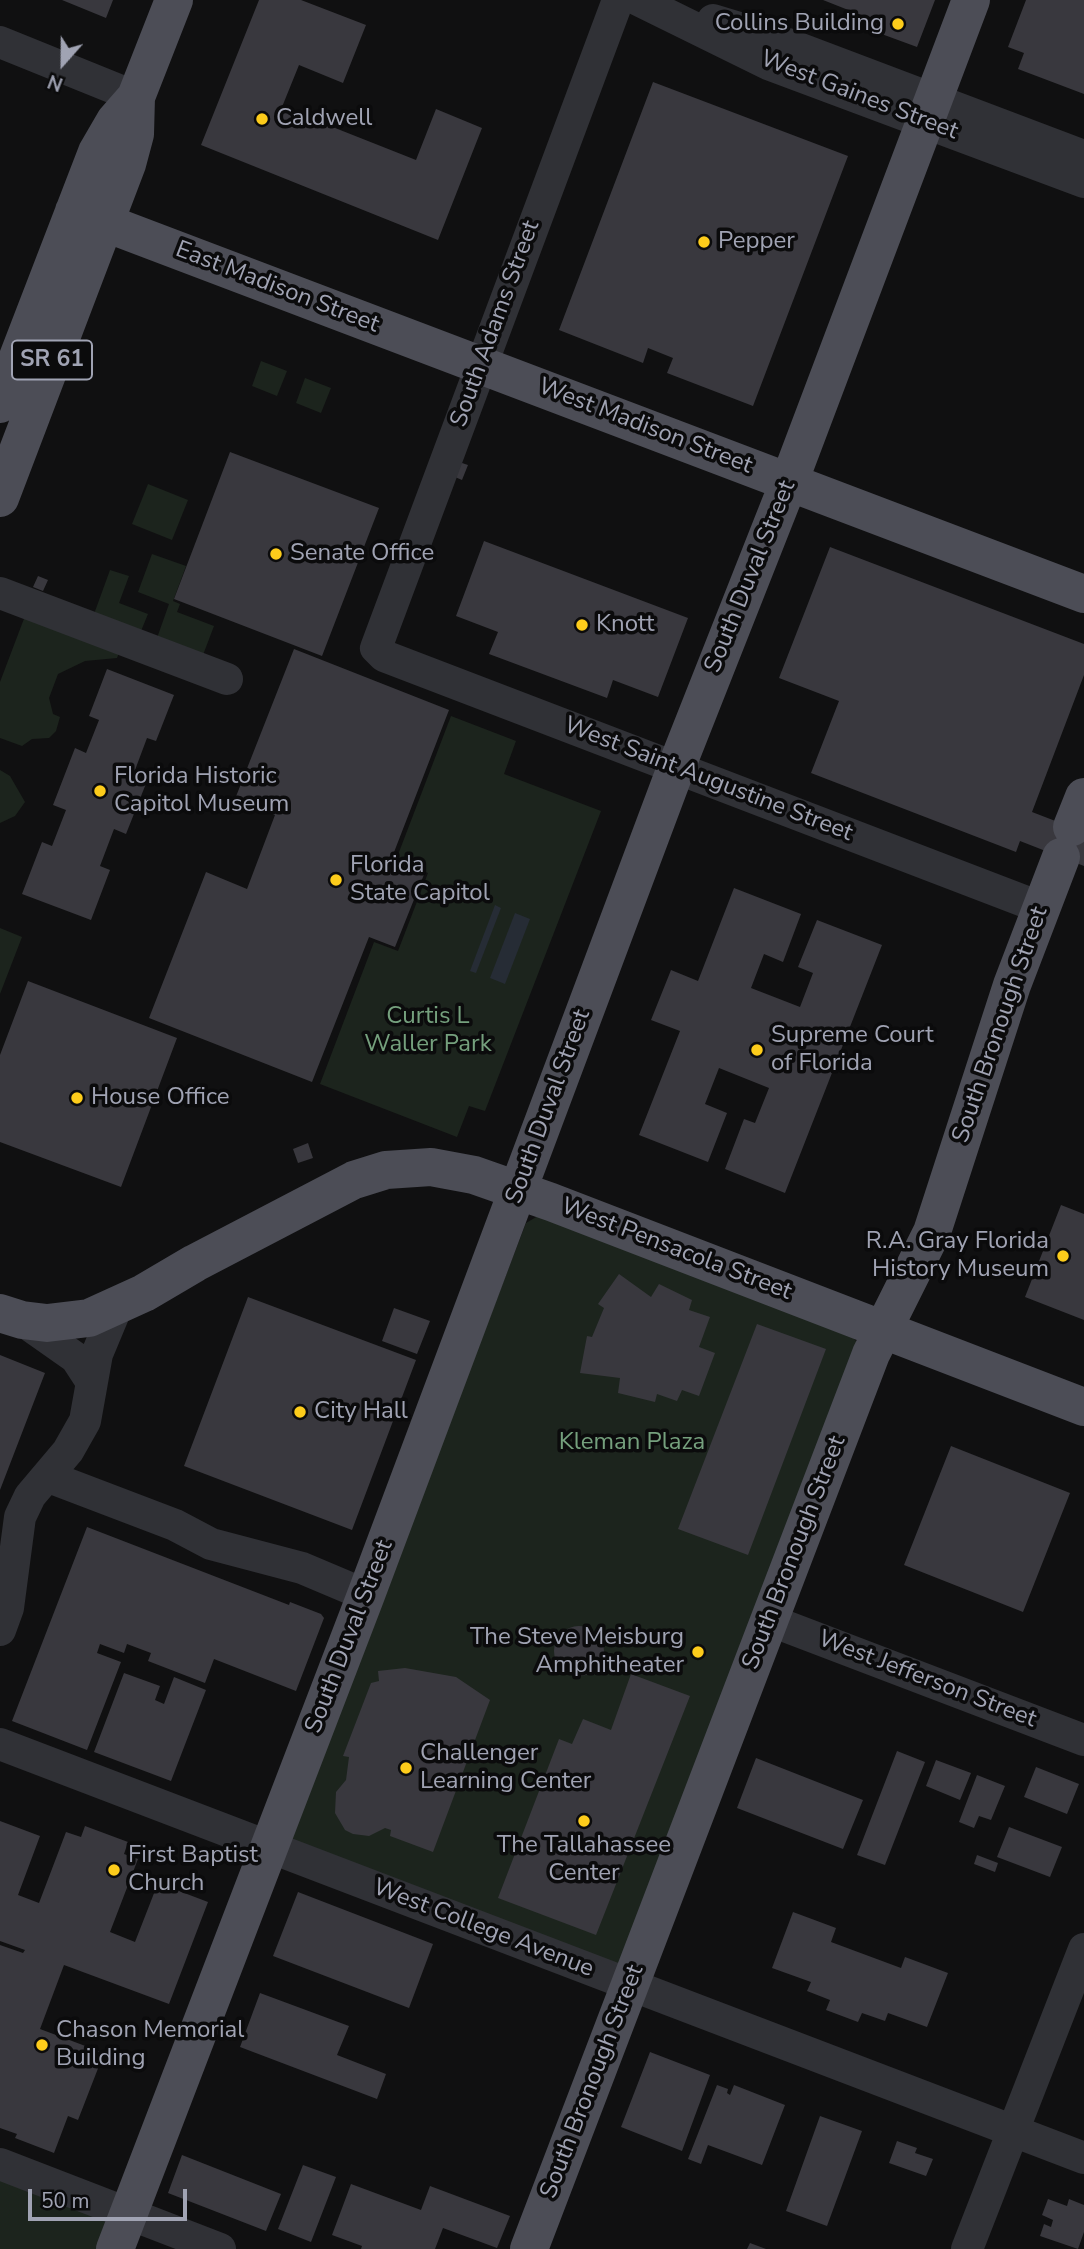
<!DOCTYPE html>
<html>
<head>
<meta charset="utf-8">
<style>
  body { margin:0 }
  #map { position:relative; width:1084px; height:2249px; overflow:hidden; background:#101011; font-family:"Nunito Sans",sans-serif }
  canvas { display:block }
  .north { position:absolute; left:28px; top:28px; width:70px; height:70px; -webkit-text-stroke:5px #0b0b0c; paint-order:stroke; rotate:201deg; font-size:19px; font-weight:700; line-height:28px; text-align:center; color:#a0a3b3 }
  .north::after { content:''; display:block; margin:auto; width:24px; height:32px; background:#a0a3b3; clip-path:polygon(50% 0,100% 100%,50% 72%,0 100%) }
  .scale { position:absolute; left:28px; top:2189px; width:159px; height:32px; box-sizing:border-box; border:4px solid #a0a3b3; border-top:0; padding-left:9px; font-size:21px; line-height:24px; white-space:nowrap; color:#a0a3b3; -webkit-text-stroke:5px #0b0b0c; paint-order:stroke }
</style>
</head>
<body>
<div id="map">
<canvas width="1084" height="2249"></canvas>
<div class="north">N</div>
<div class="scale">50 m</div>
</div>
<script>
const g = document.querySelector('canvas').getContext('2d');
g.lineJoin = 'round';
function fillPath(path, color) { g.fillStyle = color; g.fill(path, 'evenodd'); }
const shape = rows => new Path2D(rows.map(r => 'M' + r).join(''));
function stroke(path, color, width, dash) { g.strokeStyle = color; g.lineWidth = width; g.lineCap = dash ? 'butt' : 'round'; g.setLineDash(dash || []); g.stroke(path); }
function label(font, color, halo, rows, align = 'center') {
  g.font = font + ' "Nunito Sans",sans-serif'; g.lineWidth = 7; g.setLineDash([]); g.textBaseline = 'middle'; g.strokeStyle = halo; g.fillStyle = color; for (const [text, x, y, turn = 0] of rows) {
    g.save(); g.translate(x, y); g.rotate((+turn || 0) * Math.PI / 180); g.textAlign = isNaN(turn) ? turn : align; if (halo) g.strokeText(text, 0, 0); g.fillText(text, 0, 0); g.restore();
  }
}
const green = shape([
  [261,361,287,371,277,396,252,386],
  [305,378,331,388,321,413,296,403],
  [148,484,188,500,172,540,132,524],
  [152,554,186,566,173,601,180,604,177,612,214,626,203,655,157,638,169,604,138,592],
  [110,570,129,576,119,603,148,614,141,631,94,614],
  [25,616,119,653,117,658,85,661,58,674,49,698,53,714,60,717,56,731,49,738,32,739,22,746,0,738,0,682],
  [451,716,516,741,504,774,601,811,485,1111,469,1106,457,1137,320,1084,374,942,398,951,428,873,396,860],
  [0,770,10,776,25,802,15,816,0,823],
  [0,928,22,937,0,994],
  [538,1216,847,1331,857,1342,617,1968,295,1848,291,1834,526,1223],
  [0,2179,108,2221,97,2249,0,2249]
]);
const water = shape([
  [495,905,501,908,476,973,470,971],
  [515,913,530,919,505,984,490,978]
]);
const building = shape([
  [62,0,113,0,106,18],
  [259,0,301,0,366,25,343,83,299,65,282,107,416,160,436,109,482,128,438,240,201,145],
  [823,0,935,0,917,47,868,29,871,19],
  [1026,0,1084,0,1084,94,1018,69,1024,53,1008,47],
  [653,82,848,156,753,406,667,373,673,358,648,348,643,363,559,330],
  [230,452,379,508,322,656,174,599],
  [453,460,468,465,462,480,448,474],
  [484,541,688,618,658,697,613,680,607,698,489,654,498,632,456,616],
  [830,547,1084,644,1084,675,1032,812,1084,832,1084,866,1020,841,1016,852,811,773,839,701,779,678],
  [38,576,48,580,43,591,33,587],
  [294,649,449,710,391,860,425,872,395,947,369,937,312,1082,149,1018,206,872,247,889,275,815,235,799],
  [107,669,174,695,156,741,147,738,135,770,149,776,126,834,114,829,100,866,110,870,91,920,22,894,42,842,52,846,66,810,53,805,75,748,86,753,99,720,89,716],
  [734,888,801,914,783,962,764,954,751,988,800,1007,813,973,798,967,817,920,882,945,785,1193,725,1169,744,1119,755,1123,769,1088,719,1068,705,1104,727,1113,708,1162,639,1135,680,1031,651,1020,671,970,698,981],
  [28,981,177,1038,121,1187,0,1142,0,1055],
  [308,1143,313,1158,298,1163,293,1149],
  [1061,1205,1084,1214,1084,1320,1025,1297],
  [619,1274,651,1297,659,1284,692,1300,689,1310,710,1317,699,1347,715,1353,699,1396,682,1390,677,1401,657,1394,655,1402,618,1393,620,1378,580,1373,587,1336,592,1337,604,1308,598,1304],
  [248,1297,416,1360,352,1530,184,1466],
  [394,1308,430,1321,417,1354,382,1341],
  [757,1324,826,1349,748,1555,678,1529],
  [0,1355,45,1373,0,1490],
  [951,1446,1070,1493,1023,1612,904,1565],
  [87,1527,289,1605,290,1602,321,1614,324,1618,296,1691,214,1659,205,1683,148,1661,151,1653,127,1644,124,1653,100,1644,97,1653,121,1662,87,1750,12,1721],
  '554 1651a25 25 0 1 1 50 0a25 25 0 1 1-50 0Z',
  [405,1668,456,1677,490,1700,433,1852,390,1836,391,1830,385,1828,369,1836,353,1834,345,1830,335,1813,336,1792,346,1780,349,1757,343,1756,371,1683,379,1681,378,1671],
  [124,1673,160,1686,155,1700,164,1704,174,1677,206,1690,171,1781,94,1752],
  [631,1674,690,1696,596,1935,498,1898,559,1739,572,1744,583,1719,611,1730],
  [897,1751,925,1762,885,1865,857,1855],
  [756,1758,863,1800,843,1849,737,1808],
  [936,1760,971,1773,960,1800,926,1786],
  [1036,1767,1079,1784,1067,1814,1024,1797],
  [977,1775,1005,1786,991,1820,979,1816,974,1828,959,1822],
  [0,1821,40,1836,18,1895,39,1903,66,1832,81,1837,85,1826,128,1842,124,1854,138,1859,110,1932,135,1942,158,1883,208,1902,169,2004,64,1965,40,2029,104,2053,78,2120,68,2116,54,2153,15,2138,17,2134,0,2128,0,1945,23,1953,25,1950,0,1941],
  [1009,1827,1062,1847,1050,1877,997,1857],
  [977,1855,998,1863,995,1872,974,1864],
  [298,1892,433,1944,409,2008,273,1956],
  [793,1912,836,1928,831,1942,901,1968,905,1957,948,1973,927,2027,888,2013,885,2021,862,2013,858,2022,826,2010,830,2000,807,1991,811,1982,772,1968],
  [260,1993,349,2026,337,2055,386,2074,377,2099,240,2047],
  [650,2052,710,2075,682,2151,621,2127],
  [717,2085,728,2089,727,2093,730,2095,734,2085,785,2105,762,2165,708,2145,701,2164,688,2159],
  [820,2116,862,2131,827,2226,786,2211],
  [897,2141,917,2148,915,2153,933,2159,926,2176,889,2163],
  [182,2155,281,2194,266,2231,168,2193],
  [303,2165,336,2177,311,2242,278,2229],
  [351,2184,421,2210,430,2186,510,2216,497,2248,443,2228,435,2249,361,2249,362,2246,332,2235],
  [1048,2199,1067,2206,1069,2199,1084,2205,1084,2232,1078,2249,1040,2236,1044,2224,1051,2227,1053,2220,1042,2215],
  [750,2243,766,2249,747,2249]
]);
const minor = shape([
  [618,0,376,648,384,656,1042,908],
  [638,0,768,64,1084,182],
  [713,20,769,37,1084,156],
  [0,42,136,97],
  [0,593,227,679],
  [22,1320,76,1358,91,1381],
  [49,1477,175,1525,211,1544,302,1568,366,1595],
  [769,1620,1084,1740],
  [0,1630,8,1608,20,1517,30,1496,68,1451,85,1421,97,1354,117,1306],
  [0,1744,1084,2158],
  [0,2164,220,2249],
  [967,2249,1084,1949]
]);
const major = shape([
  [74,211,1084,594],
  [0,404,97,152,115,121,136,97,174,0],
  [0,498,127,164,135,134,136,97],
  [1072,827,1084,797],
  [0,1313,22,1320,47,1323,89,1318,144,1293,195,1263,354,1180,386,1170,431,1167,474,1175,551,1202,1084,1407],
  [115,2249,366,1595,676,768,789,482,971,0],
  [529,2249,871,1354,932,1232,1012,985,1061,857]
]);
const markers = [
  [898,24,7,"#fdcc1b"],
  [262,119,7,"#fdcc1b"],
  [704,242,7,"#fdcc1b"],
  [276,554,7,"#fdcc1b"],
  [582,625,7,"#fdcc1b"],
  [100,791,7,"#fdcc1b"],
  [336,880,7,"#fdcc1b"],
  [757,1050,7,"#fdcc1b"],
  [77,1098,7,"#fdcc1b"],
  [1063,1256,7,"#fdcc1b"],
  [300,1412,7,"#fdcc1b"],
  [698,1652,7,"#fdcc1b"],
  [406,1768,7,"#fdcc1b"],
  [584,1821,7,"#fdcc1b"],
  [114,1870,7,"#fdcc1b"],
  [42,2045,7,"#fdcc1b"]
];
const shields = [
  [52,360,80]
];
const shieldNames = [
  ["SR 61",52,360]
];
const poiNames = [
  ["Collins Building",884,24,"right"],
  ["Caldwell",276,119],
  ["Pepper",718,242],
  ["Senate Office",290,554],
  ["Knott",596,625],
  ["Florida Historic",114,777],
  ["Capitol Museum",114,805],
  ["Florida",350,866],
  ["State Capitol",350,894],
  ["Supreme Court",771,1036],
  ["of Florida",771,1064],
  ["House Office",91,1098],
  ["R.A. Gray Florida",1049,1242,"right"],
  ["History Museum",1049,1270,"right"],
  ["City Hall",314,1412],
  ["The Steve Meisburg",684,1638,"right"],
  ["Amphitheater",684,1666,"right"],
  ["Challenger",420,1754],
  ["Learning Center",420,1782],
  ["The Tallahassee",584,1846,"center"],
  ["Center",584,1874,"center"],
  ["First Baptist",128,1856],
  ["Church",128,1884],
  ["Chason Memorial",56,2031],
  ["Building",56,2059]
];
const streetNames = [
  ["West Gaines Street",859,96,21],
  ["East Madison Street",277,288,21],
  ["South Adams Street",496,324,-70],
  ["West Madison Street",645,427,21],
  ["South Duval Street",751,577,-68],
  ["West Saint Augustine Street",708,780,21],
  ["South Bronough Street",1001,1025,-71],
  ["South Duval Street",549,1107,-70],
  ["West Pensacola Street",676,1250,21],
  ["South Bronough Street",795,1553,-69],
  ["South Duval Street",350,1637,-69],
  ["West Jefferson Street",927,1680,21],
  ["West College Avenue",483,1929,21],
  ["South Bronough Street",593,2082,-69]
];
const parkNames = [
  ["Curtis L",428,1017],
  ["Waller Park",428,1045],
  ["Kleman Plaza",632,1443]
];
fillPath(green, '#1c241d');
fillPath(water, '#262c35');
fillPath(building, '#39383e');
stroke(minor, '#303136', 32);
stroke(major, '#4c4d56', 38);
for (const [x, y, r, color] of markers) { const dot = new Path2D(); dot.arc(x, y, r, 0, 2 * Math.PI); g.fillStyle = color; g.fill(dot); stroke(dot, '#0b0b0c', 2.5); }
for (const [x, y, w] of shields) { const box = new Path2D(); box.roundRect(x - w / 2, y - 19.5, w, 39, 5); g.fillStyle = '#0b0b0c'; g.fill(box); stroke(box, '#a0a3b3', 2); }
label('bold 23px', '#a0a3b3', null, shieldNames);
label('24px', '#a0a3b3', '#0b0b0c', poiNames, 'left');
label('24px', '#a0a3b3', '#0b0b0c', streetNames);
label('24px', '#75a07d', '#0b0b0c', parkNames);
</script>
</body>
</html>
